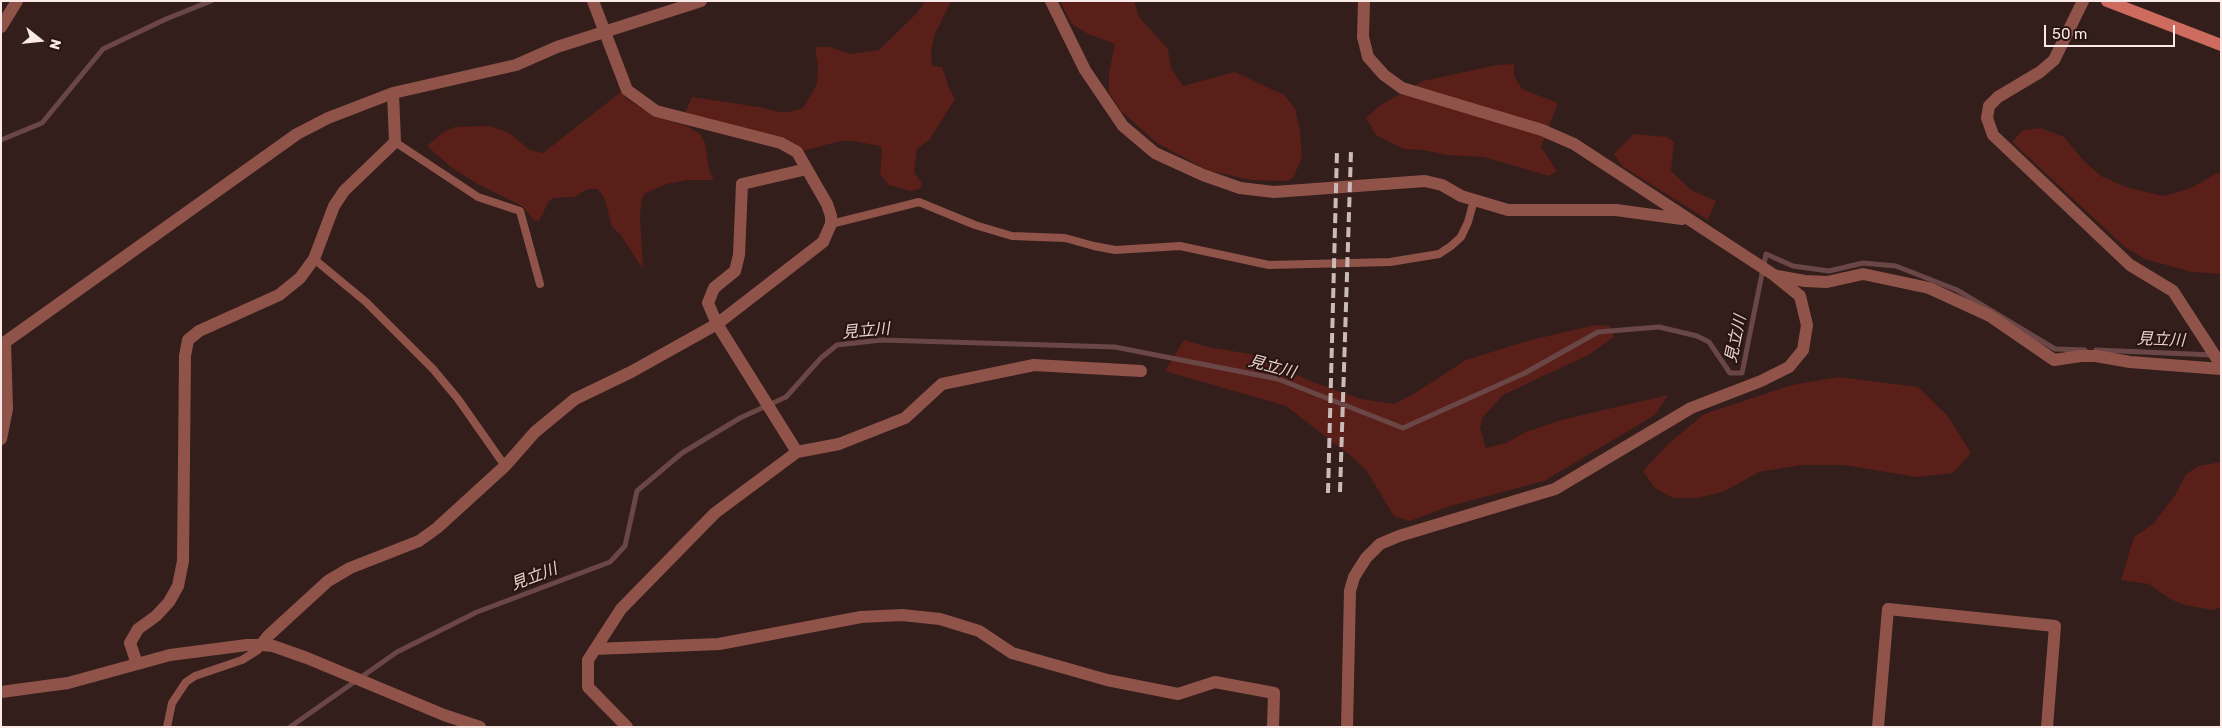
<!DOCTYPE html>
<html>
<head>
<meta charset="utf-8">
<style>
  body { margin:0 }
  #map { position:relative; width:2222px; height:728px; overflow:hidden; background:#331e1b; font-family:Rubik,sans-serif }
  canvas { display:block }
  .frame { position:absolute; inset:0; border:2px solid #f9eae8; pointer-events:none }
  .north { position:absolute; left:15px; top:15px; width:50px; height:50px; -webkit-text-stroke:4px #281512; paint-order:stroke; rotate:106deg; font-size:14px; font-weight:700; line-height:20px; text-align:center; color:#f9eae8 }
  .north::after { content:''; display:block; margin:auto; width:18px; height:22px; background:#f9eae8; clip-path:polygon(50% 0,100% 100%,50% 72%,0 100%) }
  .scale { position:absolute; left:2044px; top:25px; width:131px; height:22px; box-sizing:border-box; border:2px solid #f9eae8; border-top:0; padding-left:6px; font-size:15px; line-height:18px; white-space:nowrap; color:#f9eae8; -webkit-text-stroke:4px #281512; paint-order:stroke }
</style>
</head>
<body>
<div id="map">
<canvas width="2222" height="728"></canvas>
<div class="frame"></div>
<div class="north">N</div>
<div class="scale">50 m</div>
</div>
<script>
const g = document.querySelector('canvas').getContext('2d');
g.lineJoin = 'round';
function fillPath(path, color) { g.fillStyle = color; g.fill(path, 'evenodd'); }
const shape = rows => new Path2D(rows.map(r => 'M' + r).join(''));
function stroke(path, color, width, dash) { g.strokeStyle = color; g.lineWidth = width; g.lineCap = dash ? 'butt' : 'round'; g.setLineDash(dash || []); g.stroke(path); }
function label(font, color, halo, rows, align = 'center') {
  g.font = font + ' Rubik,"Noto Sans JP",sans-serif'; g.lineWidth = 4.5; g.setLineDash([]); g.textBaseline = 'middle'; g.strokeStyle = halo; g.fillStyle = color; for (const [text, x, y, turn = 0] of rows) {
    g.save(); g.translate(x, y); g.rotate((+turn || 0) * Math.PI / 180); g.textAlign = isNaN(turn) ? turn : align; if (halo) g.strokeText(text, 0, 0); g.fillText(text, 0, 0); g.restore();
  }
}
const green = shape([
  [925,1,951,1,934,36,931,53,932,66,942,67,949,88,955,99,930,139,917,149,914,172,922,184,920,189,910,191,889,185,880,174,882,150,880,146,853,141,840,141,803,151,786,138,685,113,692,97,759,107,779,112,789,112,803,108,817,84,818,65,815,47,830,47,850,54,879,50,917,13],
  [1060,1,1134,1,1139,17,1168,49,1171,69,1183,86,1235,72,1284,95,1295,108,1300,131,1302,158,1293,178,1287,181,1251,180,1207,170,1157,143,1121,111,1109,93,1109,72,1115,44,1088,34,1072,24],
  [1514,64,1514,76,1522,89,1558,103,1541,147,1557,171,1549,176,1484,157,1447,155,1423,150,1404,149,1376,135,1366,118,1379,106,1423,81,1497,65],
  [621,92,627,99,653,116,687,126,700,134,705,143,709,170,714,180,687,180,666,184,646,193,642,198,640,215,643,269,620,234,612,227,604,197,597,189,588,189,574,197,553,198,549,201,539,221,534,220,522,206,476,183,451,167,427,146,442,133,455,127,490,126,509,133,530,150,543,153],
  [2041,128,2064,137,2084,161,2101,176,2129,188,2164,196,2191,188,2217,173,2221,174,2221,274,2192,272,2145,259,2126,248,2012,142,2023,130],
  [1634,134,1667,137,1674,142,1671,171,1691,190,1716,201,1708,220,1622,166,1614,154],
  [1595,325,1610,326,1614,337,1590,354,1503,395,1483,417,1480,428,1486,448,1506,443,1526,432,1561,420,1668,395,1655,415,1544,481,1450,506,1410,521,1394,516,1366,470,1351,456,1286,406,1165,371,1184,340,1208,347,1256,355,1310,381,1361,399,1394,404,1415,393,1466,360,1527,341],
  [1839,377,1918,387,1947,415,1971,453,1953,473,1917,477,1844,465,1801,465,1759,472,1723,492,1697,498,1673,498,1655,488,1643,471,1667,445,1704,414,1792,385],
  [2221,462,2221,607,2213,610,2184,605,2170,599,2149,584,2121,580,2134,537,2153,524,2176,494,2186,474,2199,466]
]);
const stream = shape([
  [1,140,42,123,103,49,166,19,211,1],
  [2096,350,2213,355],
  [290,727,397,652,477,612,610,562,625,546,637,491,682,453,740,418,786,397,821,358,837,345,881,340,1115,347,1278,379,1403,428,1525,373,1598,332,1659,327,1697,336,1709,342,1730,373,1742,373,1766,254,1793,266,1829,271,1863,263,1896,266,1957,290,2055,349,2085,350]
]);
const lane = shape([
  [395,142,478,197,520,211,540,284],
  [831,224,919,202,975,225,1012,236,1065,238,1094,246,1115,250,1180,246,1269,265,1390,262,1439,254,1451,246,1461,237,1468,222,1474,200],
  [314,259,366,302,433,369,458,399,505,466],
  [167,727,172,703,186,682,195,676,242,660,258,650,261,645]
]);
const street = shape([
  [1051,1,1085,70,1123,126,1155,153,1203,175,1240,188,1274,192,1425,181,1442,185,1461,196,1508,210,1616,210,1682,219],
  [2083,1,2054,60,2040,72,1998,97,1989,106,1987,118,1993,135,2130,265,2173,291,2221,365],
  [1,27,17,1],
  [1777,276,1805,281,1827,282,1863,274,1929,288,1990,316,2054,360,2081,356,2096,356,2130,362,2221,369],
  [1,345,297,134,328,118,393,93,516,65,557,47,701,1],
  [1,439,7,409,5,343],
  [797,452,717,324,708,303,714,288,735,271,739,255,742,184,807,169],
  [261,645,268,636,328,581,350,568,419,541,437,528,505,466,535,432,575,399,631,372,717,324,823,242,831,224,831,216,827,204,797,152,781,143,656,111,627,90,593,1],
  [595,649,719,644,861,617,902,615,940,619,979,631,1012,653,1107,680,1178,694,1215,682,1274,693,1273,727],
  [137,664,130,643,138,629,156,616,169,602,178,586,183,561,185,356,188,340,199,331,279,295,300,278,314,259,334,206,344,191,395,142,393,93],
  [1,692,68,683,170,655,247,645,261,645,273,646,307,658,444,715,480,727],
  [627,727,588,687,588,660,621,609,715,513,797,452,839,444,905,418,942,384,1034,365,1141,371],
  [1347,727,1350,591,1354,577,1366,558,1380,544,1399,536,1555,489,1691,408,1761,381,1789,367,1803,350,1807,325,1800,296,1774,275,1574,144,1542,130,1402,88,1384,75,1368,57,1363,37,1364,1],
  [1878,727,1888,609,2055,626,2047,727]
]);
const secondary = shape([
  [2107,1,2221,45]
]);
const rail = shape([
  [1340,492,1351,151],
  [1328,493,1337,151]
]);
const waterNames = [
  ["見立川",866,331,-5],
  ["見立川",1736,339,-78],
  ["見立川",2161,340,2],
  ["見立川",1272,367,15],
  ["見立川",534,577,-21]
];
fillPath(green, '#5a1f18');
stroke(stream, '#6a4746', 5);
stroke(lane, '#90534a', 8);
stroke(street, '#90534a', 12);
stroke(secondary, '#cc6b5e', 12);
stroke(rail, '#cbbbb8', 4, [10, 5]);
label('italic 16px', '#edd2cd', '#281512', waterNames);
</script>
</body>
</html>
